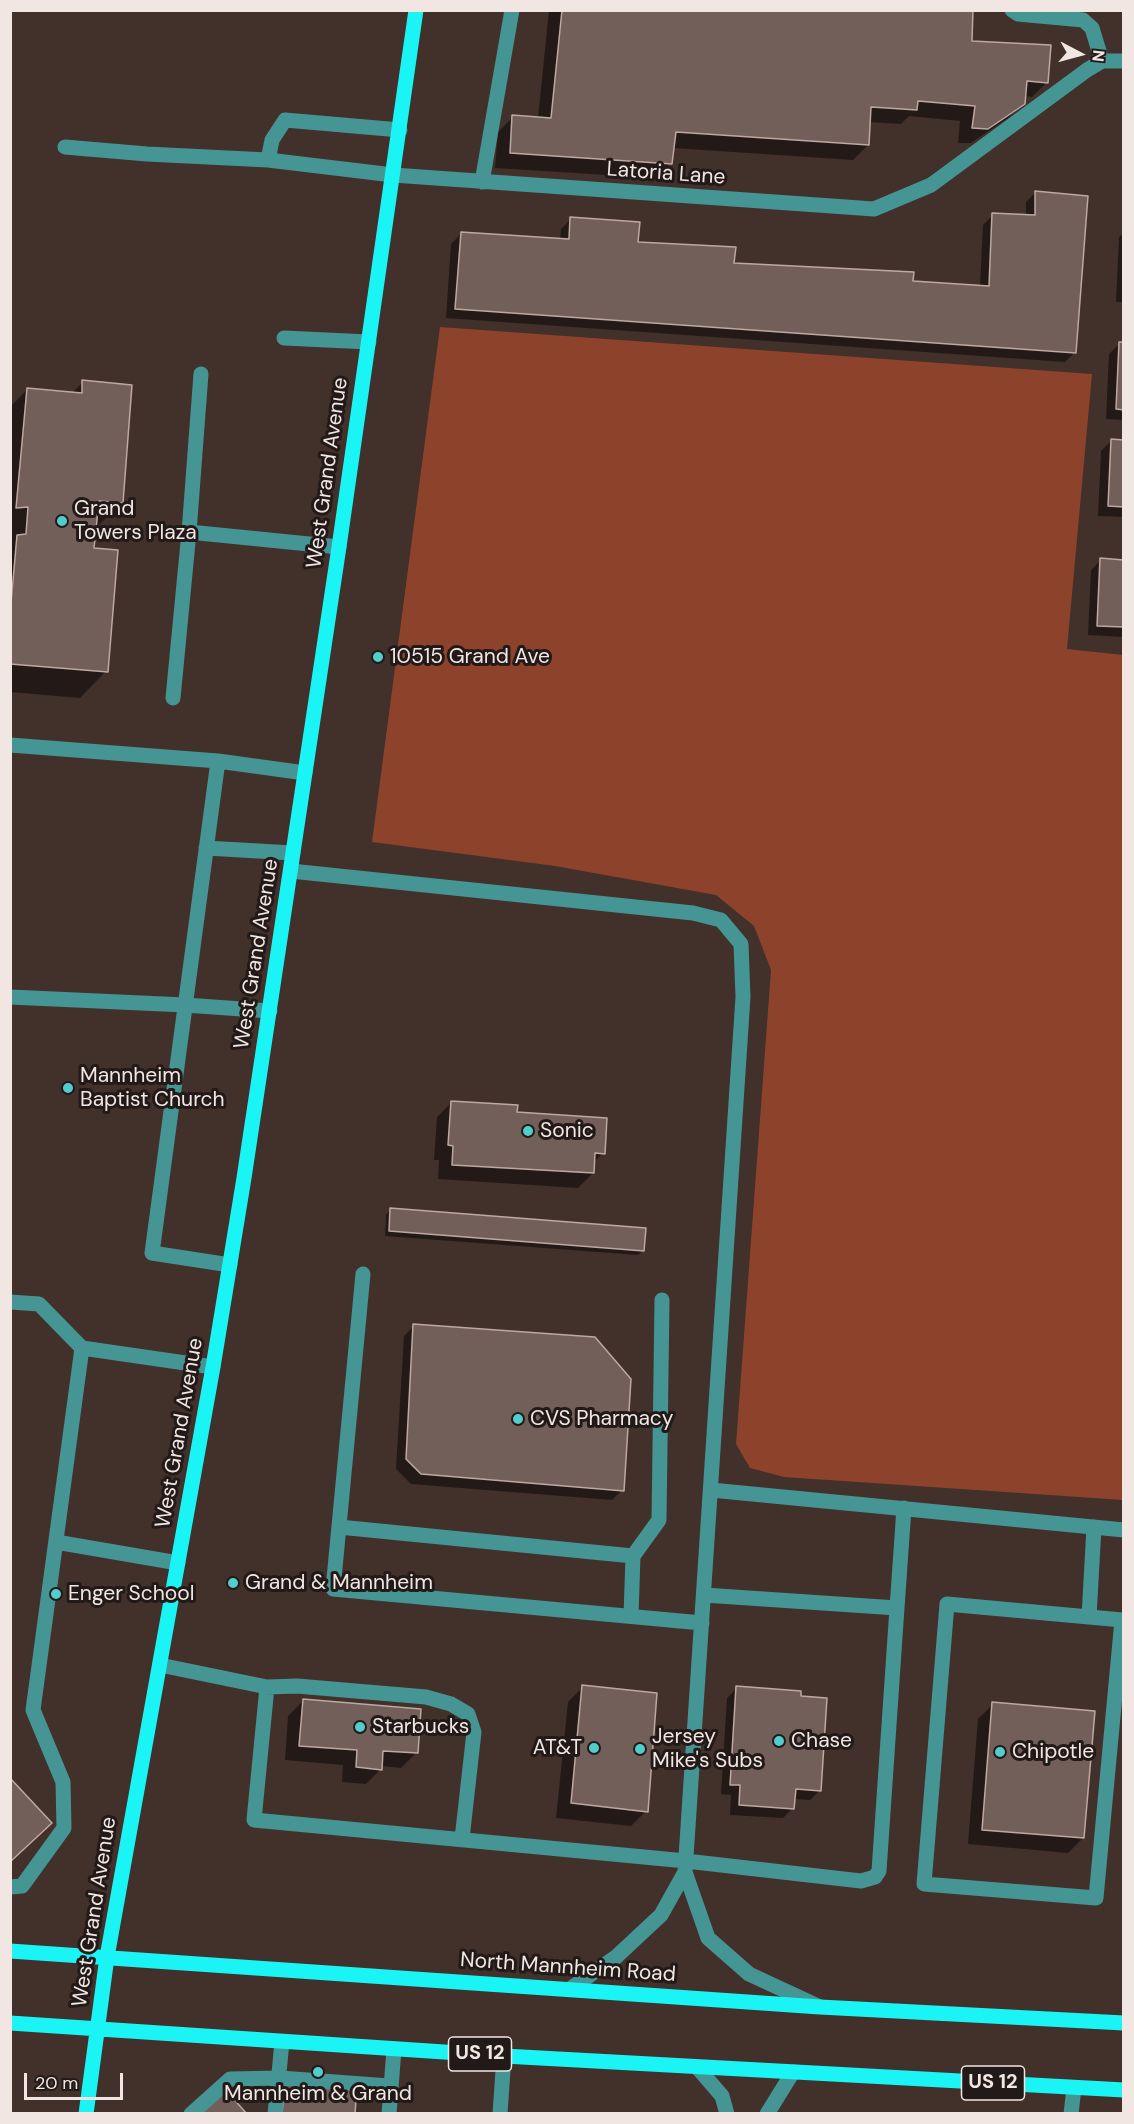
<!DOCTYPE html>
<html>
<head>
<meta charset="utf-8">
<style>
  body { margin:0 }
  #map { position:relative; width:1134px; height:2124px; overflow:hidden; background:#42302b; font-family:"DM Sans",sans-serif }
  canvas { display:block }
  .frame { position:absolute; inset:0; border:12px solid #f1e6e2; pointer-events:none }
  .north { position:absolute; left:1050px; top:24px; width:60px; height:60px; -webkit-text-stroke:4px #221a18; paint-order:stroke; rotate:96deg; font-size:16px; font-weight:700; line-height:24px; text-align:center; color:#f1e6e2 }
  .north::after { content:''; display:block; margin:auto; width:21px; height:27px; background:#f1e6e2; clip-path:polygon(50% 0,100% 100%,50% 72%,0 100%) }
  .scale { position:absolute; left:24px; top:2073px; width:99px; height:27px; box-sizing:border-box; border:3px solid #f1e6e2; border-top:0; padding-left:8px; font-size:18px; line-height:21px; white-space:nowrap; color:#f1e6e2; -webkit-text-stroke:4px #221a18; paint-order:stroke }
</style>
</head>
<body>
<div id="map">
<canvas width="1134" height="2124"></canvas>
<div class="frame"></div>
<div class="north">N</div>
<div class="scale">20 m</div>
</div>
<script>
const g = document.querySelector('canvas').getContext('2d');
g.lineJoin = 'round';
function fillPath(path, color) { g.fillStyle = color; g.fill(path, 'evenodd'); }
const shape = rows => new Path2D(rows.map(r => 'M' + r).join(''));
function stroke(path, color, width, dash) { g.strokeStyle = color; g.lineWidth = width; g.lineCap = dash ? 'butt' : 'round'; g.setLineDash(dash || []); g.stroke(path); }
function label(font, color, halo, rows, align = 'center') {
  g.font = font + ' "DM Sans",sans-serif'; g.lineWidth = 6; g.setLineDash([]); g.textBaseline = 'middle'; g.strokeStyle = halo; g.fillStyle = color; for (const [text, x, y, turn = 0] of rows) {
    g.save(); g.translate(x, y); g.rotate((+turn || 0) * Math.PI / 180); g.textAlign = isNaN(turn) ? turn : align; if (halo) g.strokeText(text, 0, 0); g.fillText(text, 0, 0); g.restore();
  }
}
const green = shape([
  [440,327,1092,374,1067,649,1123,655,1123,1500,784,1477,750,1468,736,1444,771,970,754,926,716,895,555,866,372,842]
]);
const shadow = shape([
  [549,10,972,10,970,42,1047,82,1032,97,1024,96,1023,103,1008,118,971,143,958,143,960,121,909,116,901,124,869,122,868,145,853,160,673,148,671,163,655,178,495,168,498,132,513,117,538,118],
  [1036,192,1075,352,1065,362,446,318,451,244,461,234,560,240,561,229,571,219,636,244,733,264,912,283,980,287,983,225,993,215,1026,216,1026,202],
  [1124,233,1124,302,1116,302,1119,237],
  [1119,344,1124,344,1124,420,1106,419,1109,354],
  [83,382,121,503,94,530,92,549,106,671,80,698,10,692,10,407,28,389,71,394],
  [1111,441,1124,441,1124,517,1098,516,1101,451],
  [1101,560,1124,561,1124,637,1088,635,1091,570],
  [452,1102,516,1113,603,1153,593,1163,593,1173,578,1188,438,1179,439,1160,434,1160,437,1117],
  [390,1210,643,1251,638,1255,385,1236,386,1215],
  [414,1326,622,1490,612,1500,411,1484,396,1469,404,1336],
  [583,1687,646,1811,631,1826,556,1818,568,1702],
  [737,1688,820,1790,810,1800,793,1799,793,1808,783,1818,730,1815,731,1795,721,1794,727,1698],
  [303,1701,416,1753,401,1768,381,1766,381,1769,366,1784,342,1782,343,1765,285,1760,288,1716],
  [993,1704,1083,1838,1068,1853,968,1844,978,1719]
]);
const building = shape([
  [562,10,973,10,972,41,1051,45,1048,83,1027,81,1025,104,988,129,972,128,975,106,918,101,917,110,871,107,869,145,676,132,672,164,510,153,512,115,551,118,562,10],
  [1035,191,1088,196,1076,353,455,309,461,232,569,239,570,217,640,222,638,242,736,247,734,263,914,272,913,281,989,286,992,213,1035,215,1035,191],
  [1119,342,1124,342,1124,410,1116,409,1119,342],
  [82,380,132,385,123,503,99,501,94,548,118,550,108,672,10,664,10,614,17,535,26,534,28,507,16,508,27,388,82,393,82,380],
  [1111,439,1124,440,1124,507,1108,506,1111,439],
  [1100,558,1124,560,1124,627,1097,626,1100,558],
  [451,1101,518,1105,517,1112,607,1118,605,1154,595,1153,594,1173,452,1165,453,1146,448,1145,451,1101],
  [390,1208,646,1228,644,1251,389,1231,390,1208],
  [413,1324,595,1337,631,1379,624,1491,421,1474,406,1459,413,1324],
  [582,1685,657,1693,648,1812,571,1803,582,1685],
  [736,1686,801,1691,801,1696,827,1698,821,1791,796,1789,794,1809,739,1805,740,1785,730,1785,736,1686],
  [303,1699,421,1709,418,1753,383,1751,382,1770,356,1767,357,1750,299,1746,303,1699],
  [992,1702,1095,1711,1084,1838,982,1830,992,1702],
  [10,1778,52,1823,10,1862,10,1778],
  [285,2082,357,2087,355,2114,282,2114,285,2082],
  [224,2088,247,2114,196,2114,224,2088]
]);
const minor = shape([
  [1012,10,1018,14,1083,20,1092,28,1102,61],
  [400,130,285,120,272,140,268,160,393,175,874,209,931,185,1087,70,1102,61,1124,61],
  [65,147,147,154,268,160],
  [482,182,512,10],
  [284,338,369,342],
  [201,374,189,532,339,547],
  [173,698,189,532],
  [10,745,218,761],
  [206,848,293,853],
  [291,871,693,913,721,920,741,944,743,997,685,1872,661,1915,616,1957,570,1989],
  [10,997,185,1005,270,1011],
  [230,1265,152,1253,218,761,305,773],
  [363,1274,333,1589,702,1623],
  [10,1302,39,1304,82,1348,213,1367],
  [711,1490,1124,1530],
  [339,1527,633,1556,631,1616],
  [56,1542,178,1563],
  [633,1556,659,1520,662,1300],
  [897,1608,904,1508],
  [1089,1617,1122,1620,1096,1898,924,1884,947,1604,1089,1617,1094,1527],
  [160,1665,267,1687,254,1820,686,1861,861,1881,875,1877,879,1871,897,1608,704,1595],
  [267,1687,297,1686,426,1697,451,1704,468,1714,474,1732,462,1839],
  [685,1872,708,1938,749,1974,818,2006],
  [10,1887,22,1886,64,1828,63,1782,33,1710,82,1348],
  [697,2067,722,2096,727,2114],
  [191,2114,230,2079,280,2078,390,2086],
  [275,2114,282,2042],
  [389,2114,394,2049],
  [500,2114,504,2056],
  [767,2114,793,2072],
  [1071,2114,1074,2088]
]);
const major = shape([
  [10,1951,820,2007,1124,2023],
  [10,2023,504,2056,1124,2090],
  [86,2114,107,1957,213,1367,244,1178,339,547,416,10]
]);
const markers = [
  [62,521,6,"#52cdcd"],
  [378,657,6,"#52cdcd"],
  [68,1088,6,"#52cdcd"],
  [528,1131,6,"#52cdcd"],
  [518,1419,6,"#52cdcd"],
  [233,1583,6,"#52cdcd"],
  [56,1594,6,"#52cdcd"],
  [360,1727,6,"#52cdcd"],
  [779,1741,6,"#52cdcd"],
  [594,1748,6,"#52cdcd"],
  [640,1749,6,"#52cdcd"],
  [1000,1752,6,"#52cdcd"],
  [318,2072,6,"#52cdcd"]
];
const shields = [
  [480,2054,63],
  [993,2083,63]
];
const shieldNames = [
  ["US 12",480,2054],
  ["US 12",993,2083]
];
const streetNames = [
  ["Latoria Lane",666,174,4],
  ["West Grand Avenue",328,473,-82],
  ["West Grand Avenue",257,954,-81],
  ["West Grand Avenue",180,1433,-80],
  ["West Grand Avenue",95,1912,-81],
  ["North Mannheim Road",568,1968,4]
];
const poiNames = [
  ["Grand",74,509],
  ["Towers Plaza",74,533],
  ["10515 Grand Ave",390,657],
  ["Mannheim",80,1076],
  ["Baptist Church",80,1100],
  ["Sonic",540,1131],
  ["CVS Pharmacy",530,1419],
  ["Grand & Mannheim",245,1583],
  ["Enger School",68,1594],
  ["Starbucks",372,1727],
  ["Jersey",652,1737],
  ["Mike's Subs",652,1761],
  ["Chase",791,1741],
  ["AT&T",582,1748,"right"],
  ["Chipotle",1012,1752],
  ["Mannheim & Grand",318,2094,"center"]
];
fillPath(green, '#8d422c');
fillPath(shadow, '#0007');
fillPath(building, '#735f59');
stroke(building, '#bea8a2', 1.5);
stroke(minor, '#459594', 15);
stroke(major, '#1af4f5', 15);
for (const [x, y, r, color] of markers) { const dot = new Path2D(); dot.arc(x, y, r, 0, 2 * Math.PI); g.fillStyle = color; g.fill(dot); stroke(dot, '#221a18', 2); }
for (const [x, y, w] of shields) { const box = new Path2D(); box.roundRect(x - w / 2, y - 17, w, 34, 4.5); g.fillStyle = '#221a18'; g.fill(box); stroke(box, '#f1e6e2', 1.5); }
label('bold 20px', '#f1e6e2', null, shieldNames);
label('21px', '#f1e6e2', '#221a18', streetNames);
label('21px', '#f1e6e2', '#221a18', poiNames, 'left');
</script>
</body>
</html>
